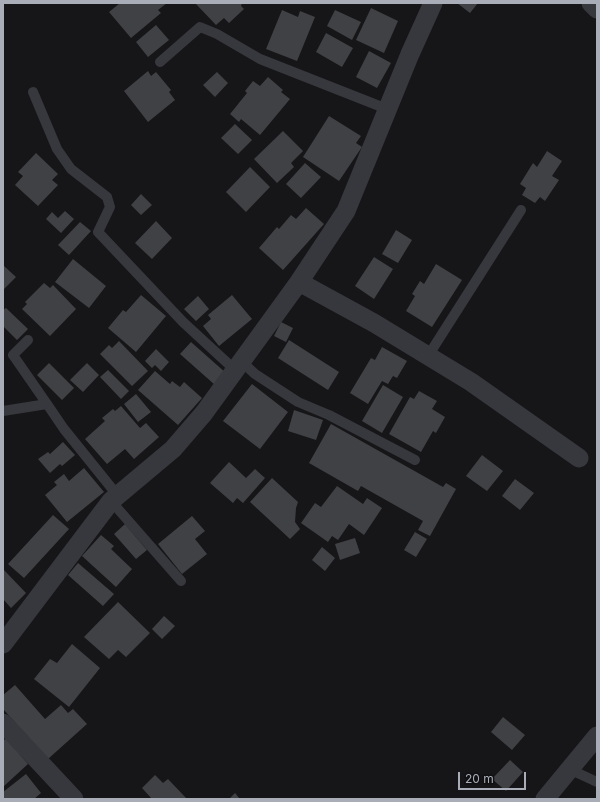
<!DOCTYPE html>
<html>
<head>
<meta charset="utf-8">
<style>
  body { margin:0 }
  #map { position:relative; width:600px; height:802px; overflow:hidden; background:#161618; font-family:Inter,sans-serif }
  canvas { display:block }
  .frame { position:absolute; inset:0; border:4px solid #a8adb8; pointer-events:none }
  .scale { position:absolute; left:458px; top:772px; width:68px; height:18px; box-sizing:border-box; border:2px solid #a8adb8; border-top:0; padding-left:5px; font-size:12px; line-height:14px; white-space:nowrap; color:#a8adb8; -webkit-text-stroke:3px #111113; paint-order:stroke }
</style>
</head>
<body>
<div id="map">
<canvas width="600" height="802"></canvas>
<div class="frame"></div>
<div class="scale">20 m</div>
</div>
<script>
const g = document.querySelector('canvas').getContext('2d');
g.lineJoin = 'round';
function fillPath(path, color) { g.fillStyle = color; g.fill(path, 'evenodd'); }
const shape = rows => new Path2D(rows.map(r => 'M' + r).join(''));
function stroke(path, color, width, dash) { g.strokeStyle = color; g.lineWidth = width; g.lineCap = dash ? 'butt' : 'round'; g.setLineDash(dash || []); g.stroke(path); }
const building = shape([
  [120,3,167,3,158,10,161,13,131,38,109,12],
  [195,3,242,3,241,6,244,9,229,23,224,18,216,25],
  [457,3,478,3,470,13],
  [371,8,398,21,384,53,356,40],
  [282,10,298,17,300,11,315,17,297,61,266,49],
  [335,10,361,22,352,40,327,26],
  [156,25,169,40,148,57,136,42],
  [326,33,353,48,342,67,316,52],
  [369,51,391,63,377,88,356,77],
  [148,71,151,76,156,72,171,90,169,92,175,100,148,122,124,91],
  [217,72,228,83,215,97,203,85],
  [268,77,283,90,281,92,290,99,260,135,241,119,239,122,230,114,247,93,245,91,253,81,260,86],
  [329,116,361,136,356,143,362,147,339,181,303,157],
  [235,124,252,140,238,154,221,138],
  [283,131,303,151,291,163,294,167,277,183,254,159],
  [547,151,562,161,552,176,559,180,545,201,540,197,535,203,522,195,526,188,520,184,533,163,537,167],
  [36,153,58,174,52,180,58,185,38,206,15,185,23,176,18,172],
  [305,163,321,177,301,198,286,184],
  [250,167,270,187,246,212,226,192],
  [141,194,152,205,141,215,131,205],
  [306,208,324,224,283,270,259,248,277,227,279,229,291,215,296,219],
  [65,211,74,219,61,233,46,219,52,212,58,218],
  [156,221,172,238,152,259,135,243],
  [80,222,91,231,69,255,58,245],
  [396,230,412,240,398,263,382,254],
  [374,257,393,269,374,299,355,286],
  [73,259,106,286,89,308,55,282],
  [436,264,462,280,432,327,406,311,415,296,412,294,420,281,424,284],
  [3,265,16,277,3,290],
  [44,283,50,288,53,285,76,309,50,336,22,309,27,304,25,302],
  [141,295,166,316,136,352,108,328,123,310,126,312],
  [232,295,252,319,219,346,203,326,211,319,208,315],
  [198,296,209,309,196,321,184,309],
  [6,308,28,329,17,340,3,326,3,310],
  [281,322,293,328,286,342,274,336],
  [289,340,339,372,328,390,278,358],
  [119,341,148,371,132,386,100,354,109,345,112,348],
  [191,342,226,373,215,385,180,354],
  [382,347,407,361,397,378,393,376,388,384,382,381,368,404,350,393,371,358,375,360],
  [156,349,169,362,161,371,155,365,152,368,145,361],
  [49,363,74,388,62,400,37,375],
  [87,363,99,375,83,392,70,380],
  [108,370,129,391,121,399,100,377],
  [155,371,170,384,172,381,180,387,184,382,202,398,178,425,138,390],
  [252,384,288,412,260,449,223,421],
  [383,385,403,397,382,433,362,421],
  [419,391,437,401,432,409,445,417,436,433,433,431,421,452,389,434,410,397,414,399],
  [136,394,151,412,138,422,124,404],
  [121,406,140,428,146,423,159,437,134,459,125,449,107,464,85,439,105,421,102,418,113,409,115,411],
  [294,410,323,420,316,440,288,431],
  [331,424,443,487,446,483,456,489,430,536,418,530,423,521,361,486,358,491,309,463],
  [63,442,75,455,62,466,60,464,50,473,38,459,48,452,50,454],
  [482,455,503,471,487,491,466,476],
  [229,462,246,478,255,469,265,478,243,503,237,498,233,503,210,483],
  [84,468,104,492,67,522,45,495,57,485,54,482,64,474,69,481],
  [272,478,298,502,296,508,295,522,300,529,290,539,250,502],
  [515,479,534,493,520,510,502,496],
  [337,486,363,504,367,498,382,508,364,535,349,524,338,540,332,536,328,542,301,523,315,503,321,507],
  [53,515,69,529,24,578,8,564],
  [192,516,205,531,195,539,207,554,182,574,158,544],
  [125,524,147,550,136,559,114,534],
  [415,532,427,539,416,557,404,550],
  [101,535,114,546,111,549,132,569,116,587,82,556],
  [355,538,360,553,340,560,335,544],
  [322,547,335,558,325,571,312,560],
  [78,563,114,594,103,606,68,575],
  [3,569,26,593,11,608,3,599],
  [118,602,150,633,126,657,118,650,109,659,84,637],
  [164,616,175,626,162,639,152,629],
  [72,644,100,668,69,707,34,679,50,659,57,663],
  [15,685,45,719,61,705,68,713,73,709,87,724,48,759,3,709,3,695],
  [503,717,525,735,512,750,491,732],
  [6,738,28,764,3,787,3,741],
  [510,760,523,772,506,791,492,779],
  [26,774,41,793,34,799,3,799,3,792],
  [155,775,163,783,168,779,187,799,152,799,142,788],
  [235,793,240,799,229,799]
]);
const lane = shape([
  [160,62,200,27,217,34,260,59,387,109],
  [33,92,57,149,71,169,107,197,110,207,98,232,183,322,235,370],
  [28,340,13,355,47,404],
  [428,356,521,210],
  [241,361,255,374,298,402,329,415,415,460],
  [3,411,47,404,64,429,118,496],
  [111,501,181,581],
  [569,769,597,782]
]);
const street = shape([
  [591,3,597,9],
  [299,282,374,323,471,382,579,458],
  [3,644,111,501,173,449,204,413,299,282,346,211,410,54,433,3],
  [3,723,74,799],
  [545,799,597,736]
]);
fillPath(building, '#404145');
stroke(lane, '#37383d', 10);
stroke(street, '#37383d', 19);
</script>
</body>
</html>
